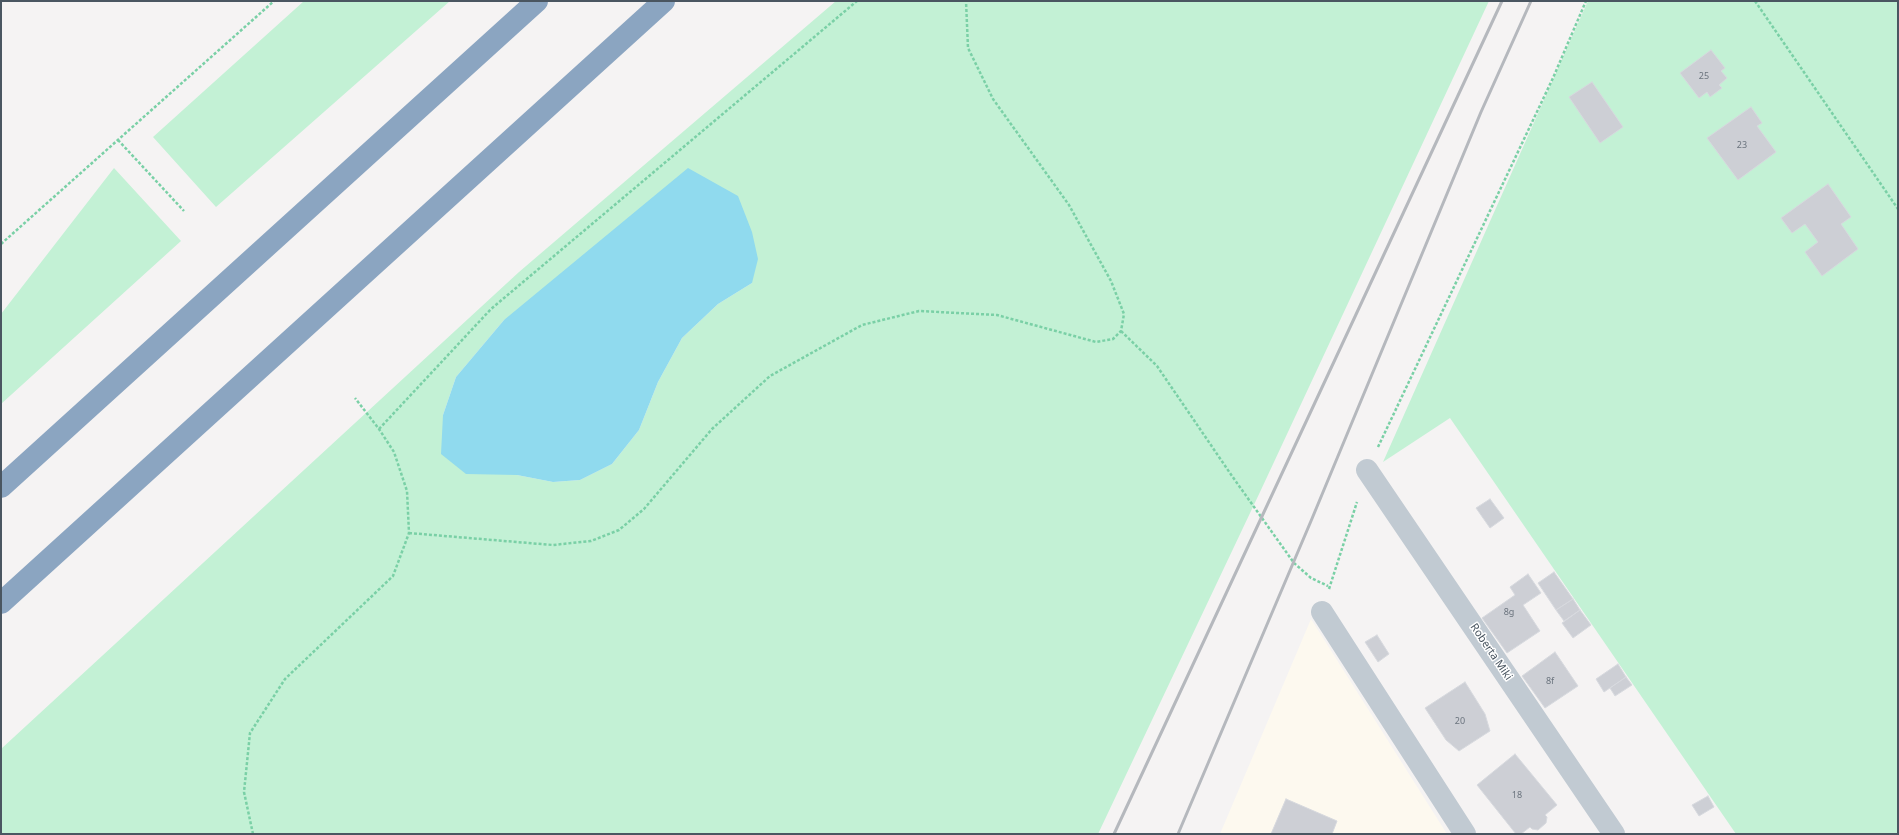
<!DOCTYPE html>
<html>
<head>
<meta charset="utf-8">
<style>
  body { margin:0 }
  #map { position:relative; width:1899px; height:835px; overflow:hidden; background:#f5f3f3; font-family:"Noto Sans",sans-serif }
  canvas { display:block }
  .frame { position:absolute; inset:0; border:2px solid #4a5661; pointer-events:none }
</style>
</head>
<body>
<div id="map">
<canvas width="1899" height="835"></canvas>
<div class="frame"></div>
</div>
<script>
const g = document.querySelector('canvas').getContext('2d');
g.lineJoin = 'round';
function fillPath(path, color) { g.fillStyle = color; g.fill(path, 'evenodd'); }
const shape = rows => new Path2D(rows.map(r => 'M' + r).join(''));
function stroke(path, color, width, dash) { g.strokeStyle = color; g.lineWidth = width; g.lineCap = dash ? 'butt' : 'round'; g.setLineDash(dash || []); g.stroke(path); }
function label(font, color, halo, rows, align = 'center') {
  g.font = font + ' "Noto Sans",sans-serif'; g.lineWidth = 3; g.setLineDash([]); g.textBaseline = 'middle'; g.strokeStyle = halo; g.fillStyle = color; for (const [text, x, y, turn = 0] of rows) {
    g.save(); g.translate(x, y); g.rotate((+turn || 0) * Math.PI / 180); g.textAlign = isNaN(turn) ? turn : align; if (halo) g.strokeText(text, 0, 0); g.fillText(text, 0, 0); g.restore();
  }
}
const commercial = shape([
  [1311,619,1447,834,1220,834]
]);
const green = shape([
  [304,1,450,1,216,207,153,137],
  [836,1,1489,1,1260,492,1098,834,1,834,1,749,519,272],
  [752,283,718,304,682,338,658,382,639,430,612,464,580,480,553,482,517,475,443,415,456,377,504,320],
  [1588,1,1898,1,1898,834,1736,834,1450,418,1383,462],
  [114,168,181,241,1,404,1,314]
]);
const water = shape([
  [688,168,738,196,752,232,758,259,752,283,718,304,682,338,658,382,639,430,612,464,580,480,553,482,517,475,466,474,441,454,443,415,456,377,504,320]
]);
const building = shape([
  [1711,50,1725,68,1721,71,1727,78,1719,85,1722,88,1710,97,1707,92,1699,98,1680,73,1711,50],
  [1592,82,1623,127,1600,143,1569,97,1592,82],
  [1751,107,1762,123,1757,126,1776,152,1738,180,1707,138,1751,107],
  [1828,184,1851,217,1841,224,1858,249,1822,276,1805,252,1818,242,1805,224,1792,233,1781,218,1828,184],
  [1490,499,1504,518,1490,528,1476,508,1490,499],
  [1554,572,1573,599,1556,610,1538,583,1554,572],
  [1528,574,1541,593,1523,605,1540,631,1507,653,1482,618,1515,595,1510,587,1528,574],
  [1573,599,1580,610,1564,621,1556,610,1573,599],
  [1580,610,1591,625,1573,638,1562,623,1580,610],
  [1377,635,1389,654,1378,662,1365,642,1377,635],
  [1555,652,1578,686,1545,708,1522,676,1555,652],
  [1618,664,1626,677,1604,692,1596,679,1618,664],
  [1626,677,1632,685,1615,696,1610,688,1626,677],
  [1465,682,1485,714,1490,731,1459,751,1446,740,1425,708,1465,682],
  [1515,754,1557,805,1545,815,1547,817,1546,823,1538,830,1532,829,1530,827,1521,834,1516,834,1477,785,1515,754],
  [1708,796,1714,807,1699,816,1692,805,1708,796],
  [1286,799,1337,821,1332,834,1271,834,1286,799]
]);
const path = shape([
  [1755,1,1898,209],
  [118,140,184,211],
  [1,244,274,1],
  [1121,331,1157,366,1232,476,1294,563,1311,578,1328,586],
  [379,429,491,309,857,1],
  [1378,447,1553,78,1586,1],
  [409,533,553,545,591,541,619,530,644,509,712,429,770,376,862,325,919,311,997,315,1096,342,1113,339,1121,331,1124,314,1111,281,1069,205,993,99,968,48,966,1],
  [1329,589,1357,502],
  [253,834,244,792,250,733,285,679,393,576,409,533,407,491,394,452,379,429,355,398]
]);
const minor = shape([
  [1367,470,1614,834],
  [1322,612,1465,834]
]);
const motorway = shape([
  [1,487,537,1],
  [1,603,664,1]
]);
const rail = shape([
  [1114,834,1502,1],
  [1178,834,1311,521,1481,112,1531,1]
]);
const numberNames = [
  ["25",1704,76],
  ["23",1742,145],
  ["8g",1509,612],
  ["8f",1550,681],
  ["20",1460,721],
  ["18",1517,795]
];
const streetNames = [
  ["Roberta Miki",1491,652,56]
];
fillPath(commercial, '#fdf9ef');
fillPath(green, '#c3f1d5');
fillPath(water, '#90daee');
fillPath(building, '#cdcfd5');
stroke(building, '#d7d9de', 1);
stroke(path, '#7ad0a6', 2.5, [3, 2]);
stroke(minor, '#c1cad2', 22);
stroke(motorway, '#8ba5c1', 22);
stroke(rail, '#b5b8bd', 3);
label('9px', '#6b747e', null, numberNames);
label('11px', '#4a5661', '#fff', streetNames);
</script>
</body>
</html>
